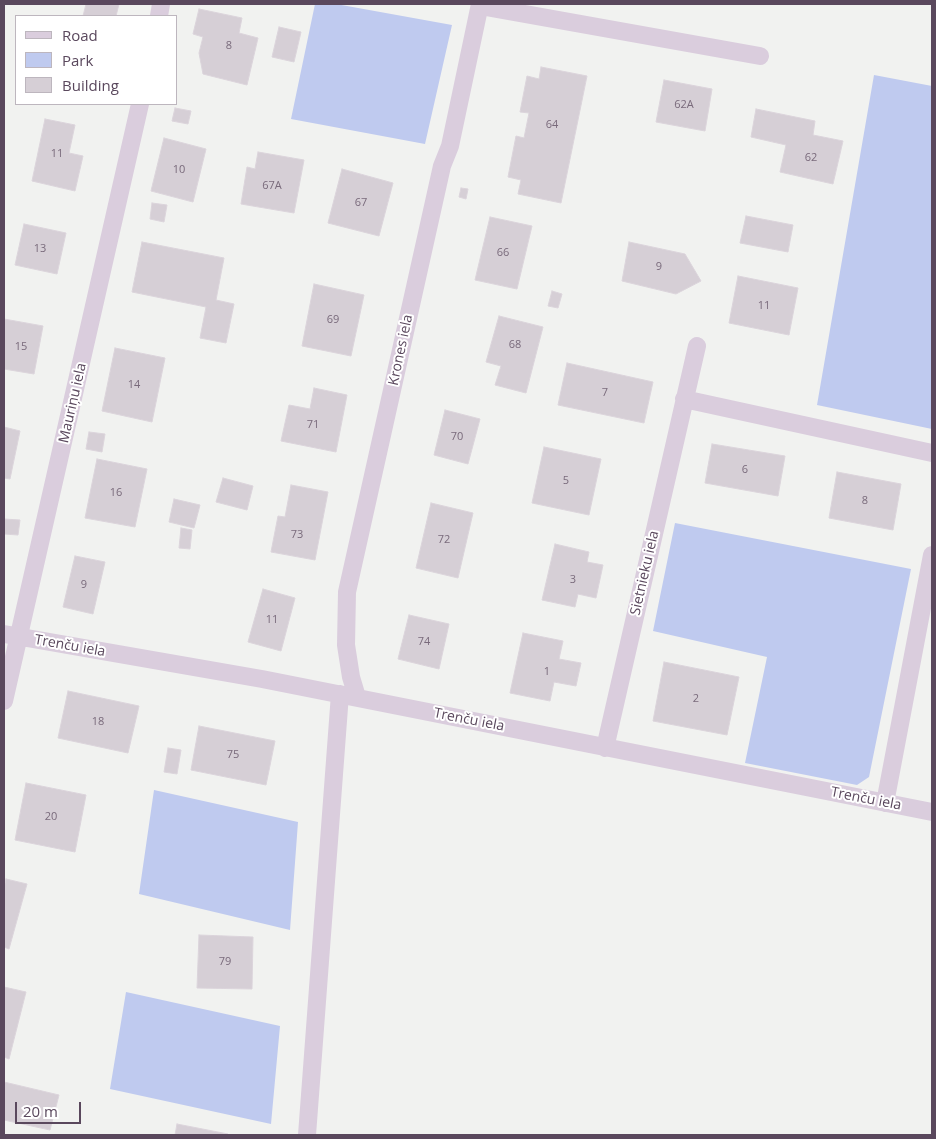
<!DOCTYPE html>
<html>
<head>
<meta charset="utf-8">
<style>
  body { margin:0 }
  #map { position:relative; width:936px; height:1139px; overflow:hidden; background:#f1f2f0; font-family:"Open Sans",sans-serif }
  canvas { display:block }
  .frame { position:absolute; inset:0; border:5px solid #5a485d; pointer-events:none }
  .legend { position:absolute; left:15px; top:15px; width:162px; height:90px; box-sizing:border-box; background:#fff; border:1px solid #bdb6be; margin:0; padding:6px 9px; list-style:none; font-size:15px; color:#5a485d }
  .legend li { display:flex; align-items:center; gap:10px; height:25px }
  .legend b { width:25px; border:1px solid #bdb6be }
  .scale { position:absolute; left:15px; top:1102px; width:66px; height:22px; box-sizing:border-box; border:2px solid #5a485d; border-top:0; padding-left:6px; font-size:15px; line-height:18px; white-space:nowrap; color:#5a485d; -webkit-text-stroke:4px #fff; paint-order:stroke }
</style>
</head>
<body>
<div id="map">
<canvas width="936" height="1139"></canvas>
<div class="frame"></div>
<ul class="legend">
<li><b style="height:6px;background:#dacddd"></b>Road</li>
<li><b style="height:14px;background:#bfcaef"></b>Park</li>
<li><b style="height:14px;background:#d6cfd6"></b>Building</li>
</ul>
<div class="scale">20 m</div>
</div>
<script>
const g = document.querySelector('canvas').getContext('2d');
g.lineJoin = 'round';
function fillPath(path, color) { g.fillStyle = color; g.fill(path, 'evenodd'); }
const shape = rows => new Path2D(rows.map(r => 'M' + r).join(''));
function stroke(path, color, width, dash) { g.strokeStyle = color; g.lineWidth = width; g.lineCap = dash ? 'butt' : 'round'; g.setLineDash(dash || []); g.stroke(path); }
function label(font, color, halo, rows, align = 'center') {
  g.font = font + ' "Open Sans",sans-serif'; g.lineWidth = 4; g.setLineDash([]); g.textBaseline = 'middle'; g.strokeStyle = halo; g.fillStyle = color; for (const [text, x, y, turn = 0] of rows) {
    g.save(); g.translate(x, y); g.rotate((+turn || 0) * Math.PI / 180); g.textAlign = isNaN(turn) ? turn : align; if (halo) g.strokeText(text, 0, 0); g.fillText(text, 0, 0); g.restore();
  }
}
const green = shape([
  [315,4,336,4,452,25,425,144,291,119],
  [874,75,932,86,932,429,817,405],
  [675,523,911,569,869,777,857,785,745,763,767,657,653,631],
  [154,790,298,822,290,930,139,894],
  [126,992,280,1026,271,1124,110,1089]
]);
const building = shape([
  [86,4,119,4,116,16,83,16,86,4],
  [199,9,242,18,239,33,258,38,247,85,203,74,199,53,203,37,193,34,199,9],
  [279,27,301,32,294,62,272,57,279,27],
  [541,67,587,76,561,203,518,194,521,180,508,177,516,136,524,138,529,113,520,112,527,76,539,79,541,67],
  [664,80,712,89,705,131,656,122,664,80],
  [175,108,191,111,188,124,172,121,175,108],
  [756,109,815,121,813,135,843,141,833,184,780,172,786,145,751,137,756,109],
  [45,119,75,125,69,153,83,156,75,191,32,181,45,119],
  [164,138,206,149,193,202,151,191,164,138],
  [258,152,304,160,294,213,241,204,247,167,255,169,258,152],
  [342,169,393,183,379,236,328,223,342,169],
  [461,188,468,189,466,199,459,197,461,188],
  [152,203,167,205,164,222,150,219,152,203],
  [746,216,793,225,788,252,740,243,746,216],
  [490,217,532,226,517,289,475,280,490,217],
  [24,224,66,233,57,274,15,265,24,224],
  [142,242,224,258,216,300,234,304,226,343,200,338,206,307,132,292,142,242],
  [629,242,685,254,701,281,676,294,622,281,629,242],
  [738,276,798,288,789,335,729,323,738,276],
  [314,284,364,295,351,356,302,346,314,284],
  [552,291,562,294,558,308,548,306,552,291],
  [499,316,543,327,526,393,495,385,501,366,486,362,499,316],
  [4,319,43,326,34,374,4,369,4,319],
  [115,348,165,358,152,422,102,411,115,348],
  [567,363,653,382,644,423,558,405,567,363],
  [314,388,347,395,336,452,281,441,289,405,310,409,314,388],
  [445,410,480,419,468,464,434,455,445,410],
  [4,427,20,431,10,479,4,478,4,427],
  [89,432,105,434,102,452,86,449,89,432],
  [712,444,785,456,778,496,705,483,712,444],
  [544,447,601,459,589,515,532,503,544,447],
  [97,459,147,469,135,527,85,518,97,459],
  [837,472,901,484,893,530,829,518,837,472],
  [223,478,253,486,247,510,216,502,223,478],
  [291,485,328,492,315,560,271,552,278,516,285,517,291,485],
  [174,499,200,505,194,528,169,522,174,499],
  [431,503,473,513,458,578,416,568,431,503],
  [4,519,20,520,18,535,4,534,4,519],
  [181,528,192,530,190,549,179,548,181,528],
  [555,544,589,552,587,562,603,565,596,598,578,594,575,607,542,600,555,544],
  [75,556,105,562,93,614,63,607,75,556],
  [263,589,295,598,281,651,248,642,263,589],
  [409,615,449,624,439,669,398,659,409,615],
  [523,633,563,641,559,659,581,663,576,686,554,682,550,701,510,693,523,633],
  [664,662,739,677,727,735,653,721,664,662],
  [68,691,139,706,128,753,58,738,68,691],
  [199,726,275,741,266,785,191,770,199,726],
  [168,748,181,750,177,774,164,772,168,748],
  [26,783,86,795,75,852,15,840,26,783],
  [6,879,27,884,9,949,4,947,4,888,6,879],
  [199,935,253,937,252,989,197,988,199,935],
  [4,987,26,992,9,1059,4,1057,4,987],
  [4,1082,59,1095,50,1130,4,1120,4,1082],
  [177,1124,228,1134,228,1135,175,1135,177,1124]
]);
const street = shape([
  [480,6,760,56],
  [159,16,161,4],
  [684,399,932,453],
  [4,634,262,679,932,812],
  [357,697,351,677,346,645,347,592,442,166,450,146,480,4],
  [4,701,140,104],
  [605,748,697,346],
  [885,803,932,555],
  [307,1135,340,694]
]);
const numberNames = [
  ["8",229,46],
  ["62A",684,105],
  ["64",552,125],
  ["11",57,154],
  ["62",811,158],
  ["10",179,170],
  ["67A",272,186],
  ["67",361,203],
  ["13",40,249],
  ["66",503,253],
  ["9",659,267],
  ["11",764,306],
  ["69",333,320],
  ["68",515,345],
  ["15",21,347],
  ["14",134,385],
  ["7",605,393],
  ["71",313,425],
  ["70",457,437],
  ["6",745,470],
  ["5",566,481],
  ["16",116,493],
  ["8",865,501],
  ["73",297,535],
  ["72",444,540],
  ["3",573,580],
  ["9",84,585],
  ["11",272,620],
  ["74",424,642],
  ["1",547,672],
  ["2",696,699],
  ["18",98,722],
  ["75",233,755],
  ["20",51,817],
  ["79",225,962]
];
const streetNames = [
  ["Krones iela",401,350,-78],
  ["Mauriņu iela",73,403,-77],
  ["Sietnieku iela",645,573,-77],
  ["Trenču iela",70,646,10],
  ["Trenču iela",469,720,11],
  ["Trenču iela",866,799,11]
];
fillPath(green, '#bfcaef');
fillPath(building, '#d6cfd6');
stroke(building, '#dbd4db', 1);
stroke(street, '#dacddd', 18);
label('11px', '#796a7b', null, numberNames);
label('14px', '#5a485d', '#fff', streetNames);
</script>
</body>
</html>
